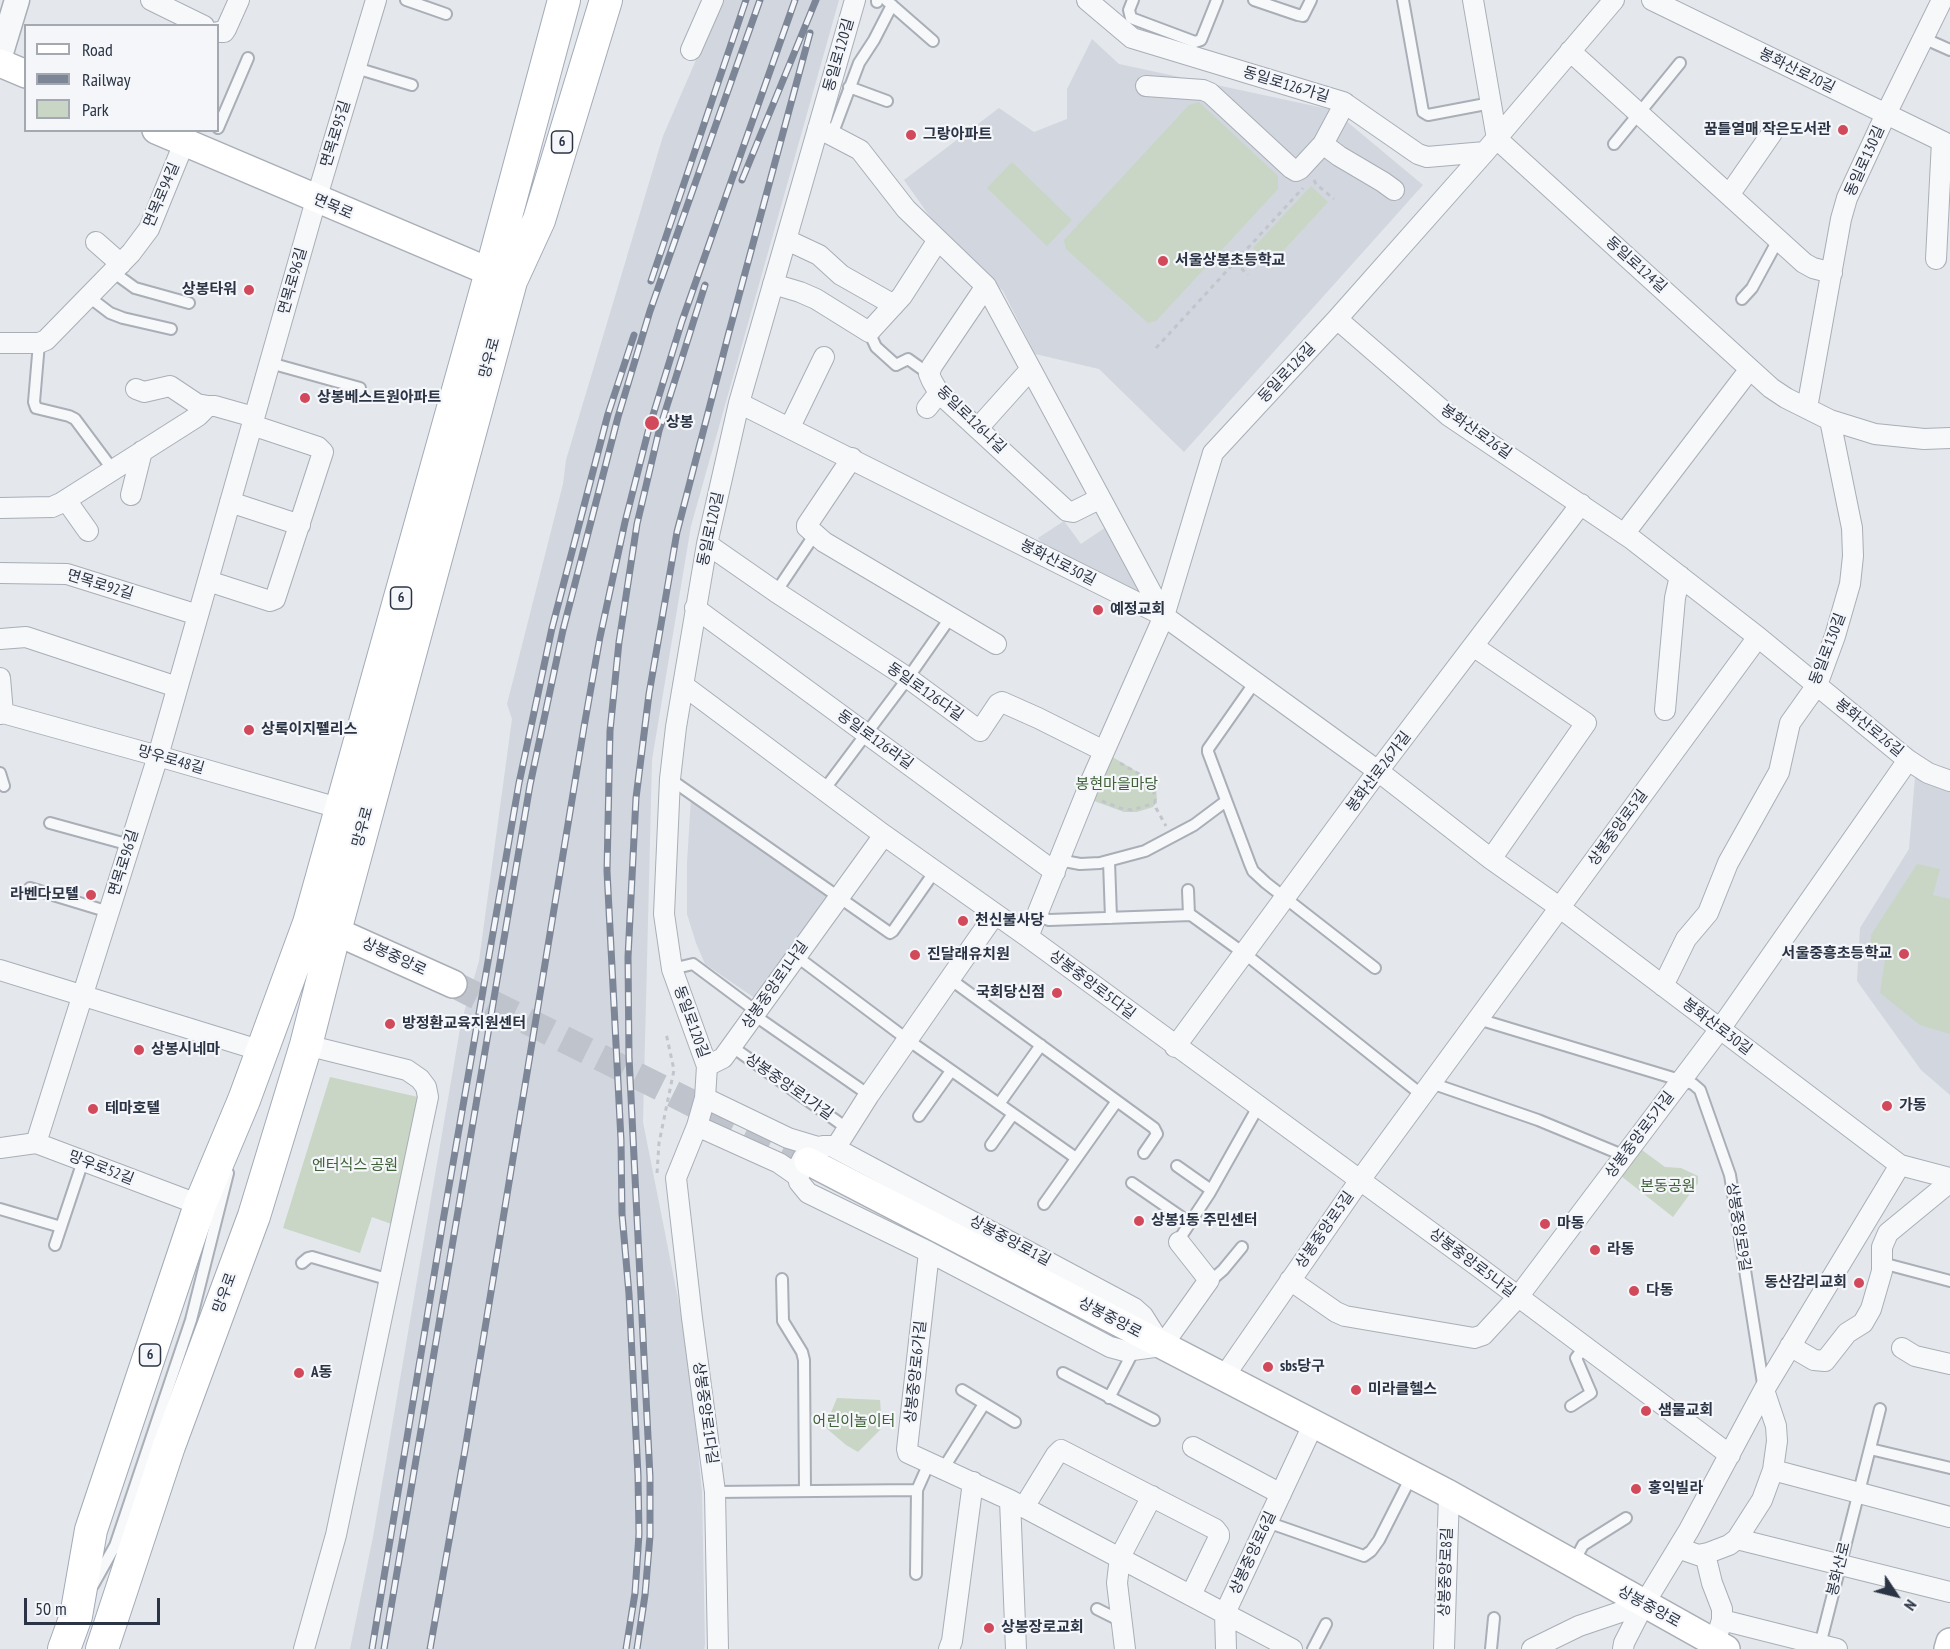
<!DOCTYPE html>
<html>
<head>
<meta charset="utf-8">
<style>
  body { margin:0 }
  #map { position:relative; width:1950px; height:1649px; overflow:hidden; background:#e4e7ec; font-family:"PT Sans Narrow",sans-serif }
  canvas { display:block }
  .legend { position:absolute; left:24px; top:24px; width:195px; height:108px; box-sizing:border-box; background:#f4f6f9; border:2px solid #a4a8b1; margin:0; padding:8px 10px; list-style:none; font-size:18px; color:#2b3445 }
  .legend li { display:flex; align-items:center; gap:12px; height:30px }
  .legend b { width:30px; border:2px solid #a4a8b1 }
  .north { position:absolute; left:1866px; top:1565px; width:60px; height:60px; -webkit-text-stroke:4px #f4f6f9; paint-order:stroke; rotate:125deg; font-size:16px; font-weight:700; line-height:24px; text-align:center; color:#2b3445 }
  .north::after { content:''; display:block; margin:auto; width:21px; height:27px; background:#2b3445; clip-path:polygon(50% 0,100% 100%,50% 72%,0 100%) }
  .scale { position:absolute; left:24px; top:1598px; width:136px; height:27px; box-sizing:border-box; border:3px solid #2b3445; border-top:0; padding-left:8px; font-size:18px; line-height:21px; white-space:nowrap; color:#2b3445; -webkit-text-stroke:4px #f4f6f9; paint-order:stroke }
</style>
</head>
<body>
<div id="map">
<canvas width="1950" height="1649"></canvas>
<ul class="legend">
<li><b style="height:8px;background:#fff"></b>Road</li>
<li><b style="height:8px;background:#7d8696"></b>Railway</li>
<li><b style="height:16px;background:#c9d6c5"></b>Park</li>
</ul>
<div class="north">N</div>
<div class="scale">50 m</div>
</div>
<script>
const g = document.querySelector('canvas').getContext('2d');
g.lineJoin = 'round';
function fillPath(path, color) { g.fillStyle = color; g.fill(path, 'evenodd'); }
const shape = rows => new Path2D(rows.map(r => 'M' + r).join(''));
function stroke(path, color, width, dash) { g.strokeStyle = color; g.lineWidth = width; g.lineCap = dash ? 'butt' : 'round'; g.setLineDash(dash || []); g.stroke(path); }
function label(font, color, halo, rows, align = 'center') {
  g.font = font + ' "PT Sans Narrow","Noto Sans KR",sans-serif'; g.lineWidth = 4.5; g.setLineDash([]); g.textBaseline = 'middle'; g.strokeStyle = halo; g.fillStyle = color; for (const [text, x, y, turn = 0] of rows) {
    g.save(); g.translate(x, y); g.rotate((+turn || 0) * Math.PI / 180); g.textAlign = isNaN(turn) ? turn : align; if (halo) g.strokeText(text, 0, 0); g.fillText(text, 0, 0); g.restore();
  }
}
const built = shape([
  [722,0,839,0,691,526,652,760,643,1122,688,1349,702,1492,705,1645,704,1649,350,1649,373,1537,461,1023,479,961,512,719,507,704,563,484,566,460,663,136],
  [1092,39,1119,64,1333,110,1423,185,1184,452,1099,369,1035,354,1003,291,940,231,904,180,999,108,1034,132,1067,119,1067,89],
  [1064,521,1081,544,1109,525,1147,593,1141,600,1044,546,1038,538],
  [1915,777,1950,788,1950,1095,1921,1070,1857,981,1860,928,1909,849],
  [691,798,830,897,756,999,705,964,696,943,687,914,687,863]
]);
const green = shape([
  [1199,102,1278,176,1278,189,1156,321,1148,323,1066,249,1064,240,1189,105],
  [1012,162,1072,220,1047,246,987,188],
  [1311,186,1328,202,1271,264,1253,248],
  [1106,753,1154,782,1156,787,1157,800,1153,807,1137,812,1124,812,1086,798],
  [1917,864,1940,869,1933,895,1950,899,1950,1034,1920,1025,1880,993,1886,953,1870,951,1871,935],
  [330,1077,418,1097,394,1225,372,1217,360,1253,283,1228],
  [1642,1150,1665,1167,1681,1168,1698,1176,1698,1183,1673,1217,1621,1176],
  [837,1398,880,1400,882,1428,858,1452,846,1445,825,1427]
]);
const secondaryTunnel = shape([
  [453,984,808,1161]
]);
const path = shape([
  [1314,180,1316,184,1334,199],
  [1235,262,1248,275],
  [1156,348,1303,188],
  [1120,763,1146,778,1153,785,1156,808,1166,826],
  [1102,801,1120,808,1132,810,1155,803],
  [657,1173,659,1143,674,1070,666,1033]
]);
const service = shape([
  [406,0,446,14],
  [886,0,933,41],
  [1133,0,1129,10,1131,18,1195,42,1201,40,1217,0],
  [1254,0,1298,15,1303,16,1311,0],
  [1403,0,1423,112,1428,115,1491,103],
  [877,2,877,0],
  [1923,38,1950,50],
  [356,68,412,85],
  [849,87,887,101],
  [218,128,248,58],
  [832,135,859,63,874,40,892,5],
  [1614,144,1680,63],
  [113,272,135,288,189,303],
  [89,297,110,313,123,318,171,329],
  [1742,299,1752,288,1778,240],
  [869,332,876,347,896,365,908,359,929,374],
  [39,343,34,402,36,408,69,416,75,419,113,470],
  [270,363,360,388],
  [776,592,815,534],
  [1255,682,1208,749,1208,752,1250,864,1253,871,1266,883,1375,968],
  [0,773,4,786],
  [670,779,890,933,893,931,935,871],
  [824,790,908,678,950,618],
  [50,823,130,845],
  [1059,860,1080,864,1100,863,1145,851,1194,825,1226,801],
  [1109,861,1111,918],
  [30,888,109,912],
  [1188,890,1189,915],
  [1037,916,1049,920,1191,915,1249,957,1422,1095],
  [796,956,908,1040,1076,1158],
  [672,969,693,964,756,1011],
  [950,979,1154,1128,1157,1134,1144,1153],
  [754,1015,869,1095],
  [1478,1019,1693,1084,1700,1090,1730,1175,1764,1390],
  [731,1046,848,1129],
  [1431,1083,1538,1120,1625,1156],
  [999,1104,1041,1045],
  [919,1116,951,1071],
  [991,1145,1013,1114],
  [1177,1166,1211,1190],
  [1132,1183,1190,1223],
  [1044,1204,1117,1101],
  [0,1209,61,1227],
  [1179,1242,1180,1238,1209,1194,1258,1107],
  [55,1245,83,1161],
  [302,1263,308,1258,312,1257,390,1280],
  [1882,1263,1950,1281],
  [782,1279,783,1321,802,1352,804,1360,805,1491],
  [1208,1283,1223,1270,1242,1247],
  [1063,1373,1154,1420],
  [962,1390,1015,1422],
  [1109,1398,1134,1350],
  [1571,1406,1591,1393,1576,1358,1585,1346],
  [1870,1449,1950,1468],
  [943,1469,984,1404],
  [715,1492,917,1490],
  [1267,1522,1364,1556,1371,1551,1379,1540,1412,1475],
  [114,1549,191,1320,228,1173],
  [1573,1564,1583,1545,1626,1518],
  [916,1574,917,1490,929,1463],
  [93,1585,116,1544],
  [1097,1609,1121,1621],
  [1820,1645,1880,1409],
  [1313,1649,1326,1624],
  [1491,1649,1494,1618]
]);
const minor = shape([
  [151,0,204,26],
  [1087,0,1132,38,1343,102,1418,154,1427,157,1485,152],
  [1473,0,1497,139,1771,388,1786,398,1830,420,1852,528,1853,556,1850,584,1835,636,1817,685,1790,723,1779,772,1728,863,1708,913,1686,939,1663,986],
  [1652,0,1950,145],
  [218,32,224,32,226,29,239,0],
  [691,50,713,0],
  [1570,51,1804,263,1813,268,1832,273],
  [1146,86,1203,90,1210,93,1291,168,1296,171,1300,169,1323,144,1345,103],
  [818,128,860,150,906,209,986,286,1164,616],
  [1323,144,1339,156,1383,182,1394,190],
  [1729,195,1772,133],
  [787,240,819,255,841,275,894,305],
  [96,242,121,264],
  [1936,259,1942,141],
  [773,284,800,292,816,299,869,332,902,296,938,240],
  [986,286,932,366,929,374,932,381,939,393,1067,511,1073,512,1099,499],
  [1337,319,1449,416,1633,540,1758,637,1908,760,1928,773,1950,781],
  [0,343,39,343,46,340,131,253,149,229,184,143],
  [136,389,144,392,170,386,197,404,208,406,215,406,254,417],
  [739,403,1164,616,1378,771,1491,859,1559,907,1900,1165,1950,1178],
  [927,408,939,393],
  [1807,408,1841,219,1847,198,1886,114,1942,0],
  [1830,420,1875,434,1924,439,1950,438],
  [790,427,824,357],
  [978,428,1030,370],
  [852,458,807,525,807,527,824,542,996,644],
  [131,495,142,451],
  [66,500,88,531],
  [230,502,300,525],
  [0,508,52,507,61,503,198,416,208,406],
  [1624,534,1750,369],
  [707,544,776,592,908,678,980,731,998,704,1002,702,1038,718,1104,751],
  [0,573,67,574,198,615],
  [208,581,270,601,275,599,323,452,318,447,252,425],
  [695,608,1055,872],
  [0,639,26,637,177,687],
  [1473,646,1586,723,1491,859],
  [0,678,3,713],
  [683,685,884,835,1028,937,1480,1268,1730,1455],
  [1665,710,1675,598,1680,576],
  [0,714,3,713,158,756,342,809],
  [1028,937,1091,781,1164,616,1213,453,1337,319,1485,152,1614,0],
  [0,970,262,1051],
  [1175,1047,1378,771,1581,504],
  [707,1066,723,1058,884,835],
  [705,1098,788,1138,818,1147],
  [697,1126,779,1163,799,1177],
  [36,1143,158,756,316,200,376,0],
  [831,1146,1134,1308,1143,1316,1162,1346,1125,1351,1110,1347,929,1252,808,1193,799,1182,798,1173,800,1164,803,1158,812,1150,823,1146,831,1146],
  [836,1147,869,1095,995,914],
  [0,1148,36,1143,200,1205],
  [929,1252,907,1449,908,1453,1010,1500,1292,1649],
  [1290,1280,1336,1312,1345,1316,1474,1338,1483,1335,1518,1297,1720,1029,1908,760],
  [1162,1346,1209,1280,1179,1242],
  [1790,1346,1814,1360,1825,1361,1847,1333,1863,1323,1871,1309,1882,1271,1882,1247,1888,1233,1950,1182],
  [1902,1348,1915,1356,1950,1364],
  [1223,1378,1360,1180,1758,637],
  [1193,1447,1281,1494],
  [1773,1470,1950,1517],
  [1010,1500,1016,1649],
  [1024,1507,1056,1455,1061,1450,1215,1529,1219,1534,1219,1537,1191,1595],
  [1737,1539,1950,1592],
  [1678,1548,1698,1555,1708,1553,1729,1545,1737,1539,1762,1500,1773,1470,1777,1441,1776,1426,1764,1390],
  [1705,1554,1712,1583,1722,1609,1722,1620],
  [1715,1643,1722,1620,1837,1649],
  [304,1649,336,1535,428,1097,426,1087,420,1079,407,1070,306,1045],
  [718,1649,715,1492,692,1318,676,1178,697,1126,705,1098,707,1066,672,969,664,914,670,779,676,727,707,544,739,403,855,0],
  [949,1649,952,1641,973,1482],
  [1125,1649,1117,1583,1120,1557,1152,1496],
  [1226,1649,1225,1613,1313,1425],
  [1444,1649,1449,1494],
  [1532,1649,1579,1626,1644,1604],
  [1623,1649,1624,1643,1644,1604,1689,1530,1764,1390,1900,1165]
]);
const tertiary = shape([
  [0,56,17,0]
]);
const secondary = shape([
  [0,63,26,74],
  [156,130,509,280],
  [316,925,335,931,453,984],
  [808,1161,1449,1494,1726,1649],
  [1948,1649,1950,1642]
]);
const primary = shape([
  [64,1649,76,1616,91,1530,200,1205,244,1100,309,923,491,272,564,0],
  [102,1649,169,1446,254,1216,306,1045,335,931,511,281,539,220,606,0]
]);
const rail = shape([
  [742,180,816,0],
  [651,281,746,0],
  [372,1649,443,1221,519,783,552,628,608,414,634,335],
  [384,1649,530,785,563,630,618,417,650,311,760,0],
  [430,1649,465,1450,584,727,600,637,625,522,649,428,682,321,795,0],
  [626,1649,635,1593,639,1534,638,1475,629,1294,622,1214,621,1140,607,871,610,731,619,642,637,524,659,431,705,285],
  [637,1649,645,1595,650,1536,650,1477,629,1057,628,957,636,798,649,694,677,532,728,336,810,33]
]);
const markers = [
  [1843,130,6,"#d1495b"],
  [911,135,6,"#d1495b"],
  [1163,261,6,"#d1495b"],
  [249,290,6,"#d1495b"],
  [305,398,6,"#d1495b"],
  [652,423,8,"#d1495b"],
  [1098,610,6,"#d1495b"],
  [249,730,6,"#d1495b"],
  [91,895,6,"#d1495b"],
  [963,921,6,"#d1495b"],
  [1904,954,6,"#d1495b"],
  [915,955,6,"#d1495b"],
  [1057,993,6,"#d1495b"],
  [390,1024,6,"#d1495b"],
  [139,1050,6,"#d1495b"],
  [1887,1106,6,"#d1495b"],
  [93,1109,6,"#d1495b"],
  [1139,1221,6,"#d1495b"],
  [1545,1224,6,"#d1495b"],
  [1595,1250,6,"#d1495b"],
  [1859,1283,6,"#d1495b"],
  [1634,1291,6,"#d1495b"],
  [1268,1367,6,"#d1495b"],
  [299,1373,6,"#d1495b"],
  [1356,1390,6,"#d1495b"],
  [1646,1411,6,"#d1495b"],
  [1636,1489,6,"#d1495b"],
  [989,1628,6,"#d1495b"]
];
const shields = [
  [562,142,21],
  [401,598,21],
  [150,1355,21]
];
const shieldNames = [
  ["6",562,142],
  ["6",401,598],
  ["6",150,1355]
];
const streetNames = [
  ["동일로120길",839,55,-74],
  ["봉화산로20길",1797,71,26],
  ["동일로126가길",1286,85,17],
  ["면목로95길",336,134,-73],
  ["동일로130길",1865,161,-66],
  ["면목로94길",162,195,-67],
  ["면목로",333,207,23],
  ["동일로124길",1636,265,42],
  ["면목로96길",293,281,-74],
  ["망우로",490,358,-75],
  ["동일로126길",1287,373,-47],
  ["동일로126나길",971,420,44],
  ["봉화산로26길",1476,432,35],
  ["동일로120길",711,529,-78],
  ["봉화산로30길",1058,563,27],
  ["면목로92길",100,585,17],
  ["동일로130길",1828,649,-69],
  ["동일로126다길",925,692,35],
  ["봉화산로26길",1869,728,39],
  ["동일로126라길",875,740,36],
  ["망우로48길",171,760,16],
  ["봉화산로26가길",1379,772,-53],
  ["망우로",363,827,-75],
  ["상봉중앙로5길",1618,828,-54],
  ["면목로96길",124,863,-73],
  ["상봉중앙로",394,957,25],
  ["상봉중앙로1나길",775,985,-55],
  ["상봉중앙로5다길",1092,985,37],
  ["동일로120길",691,1022,70],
  ["봉화산로30길",1717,1027,37],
  ["상봉중앙로1가길",789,1087,35],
  ["상봉중앙로5가길",1640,1135,-53],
  ["망우로52길",101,1168,21],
  ["상봉중앙로9길",1738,1227,81],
  ["상봉중앙로5길",1325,1230,-55],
  ["상봉중앙로1길",1010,1241,28],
  ["상봉중앙로5나길",1472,1263,37],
  ["망우로",225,1293,-70],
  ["상봉중앙로",1110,1318,28],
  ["상봉중앙로6가길",916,1372,-84],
  ["상봉중앙로1다길",705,1413,82],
  ["상봉중앙로6길",1253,1553,-65],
  ["봉화산로",1839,1569,-76],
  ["상봉중앙로8길",1446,1572,-88],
  ["상봉중앙로",1649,1607,29]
];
const poiNames = [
  ["꿈틀열매 작은도서관",1831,130,"right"],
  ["그랑아파트",923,135],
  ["서울상봉초등학교",1175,261],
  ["상봉타워",237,290,"right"],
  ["상봉베스트원아파트",317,398],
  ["상봉",666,423],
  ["예정교회",1110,610],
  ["상록이지펠리스",261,730],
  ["라벤다모텔",79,895,"right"],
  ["천신불사당",975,921],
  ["서울중흥초등학교",1892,954,"right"],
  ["진달래유치원",927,955],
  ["국회당신점",1045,993,"right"],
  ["방정환교육지원센터",402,1024],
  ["상봉시네마",151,1050],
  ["가동",1899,1106],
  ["테마호텔",105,1109],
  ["상봉1동 주민센터",1151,1221],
  ["마동",1557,1224],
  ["라동",1607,1250],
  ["동산감리교회",1847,1283,"right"],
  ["다동",1646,1291],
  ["sbs당구",1280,1367],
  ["A동",311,1373],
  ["미라클헬스",1368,1390],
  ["샘물교회",1658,1411],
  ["홍익빌라",1648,1489],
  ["상봉장로교회",1001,1628]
];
const parkNames = [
  ["봉현마을마당",1117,785],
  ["엔터식스 공원",355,1166],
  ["본동공원",1668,1187],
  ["어린이놀이터",854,1422]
];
fillPath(built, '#d2d6de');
fillPath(green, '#c9d6c5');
stroke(secondaryTunnel, '#bfc3cb', 27, [27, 14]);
stroke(service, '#a9aeb7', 14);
stroke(minor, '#a9aeb7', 22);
stroke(tertiary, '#a9aeb7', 27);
stroke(secondary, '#a9aeb7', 30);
stroke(primary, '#a3abb8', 34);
stroke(path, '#c2c5cb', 3, [4.5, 4.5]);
stroke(service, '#f7f8fa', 10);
stroke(minor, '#f7f8fa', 20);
stroke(tertiary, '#f7f8fa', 24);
stroke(secondary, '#fff', 27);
stroke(primary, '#fff', 32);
stroke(rail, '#7d8696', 7);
stroke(rail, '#f4f6f9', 4.5, [14]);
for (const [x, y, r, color] of markers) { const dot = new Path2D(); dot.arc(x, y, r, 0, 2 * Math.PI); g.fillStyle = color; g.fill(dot); stroke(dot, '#f4f6f9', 2); }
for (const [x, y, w] of shields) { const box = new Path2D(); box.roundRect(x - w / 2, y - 11, w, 22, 4.5); g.fillStyle = '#f4f6f9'; g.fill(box); stroke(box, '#2b3445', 1.5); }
label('bold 14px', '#2b3445', null, shieldNames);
label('15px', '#2b3445', '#f4f6f9', streetNames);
label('bold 15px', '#2b3445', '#f4f6f9', poiNames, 'left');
label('15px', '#3f6138', '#f4f6f9', parkNames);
</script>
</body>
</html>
